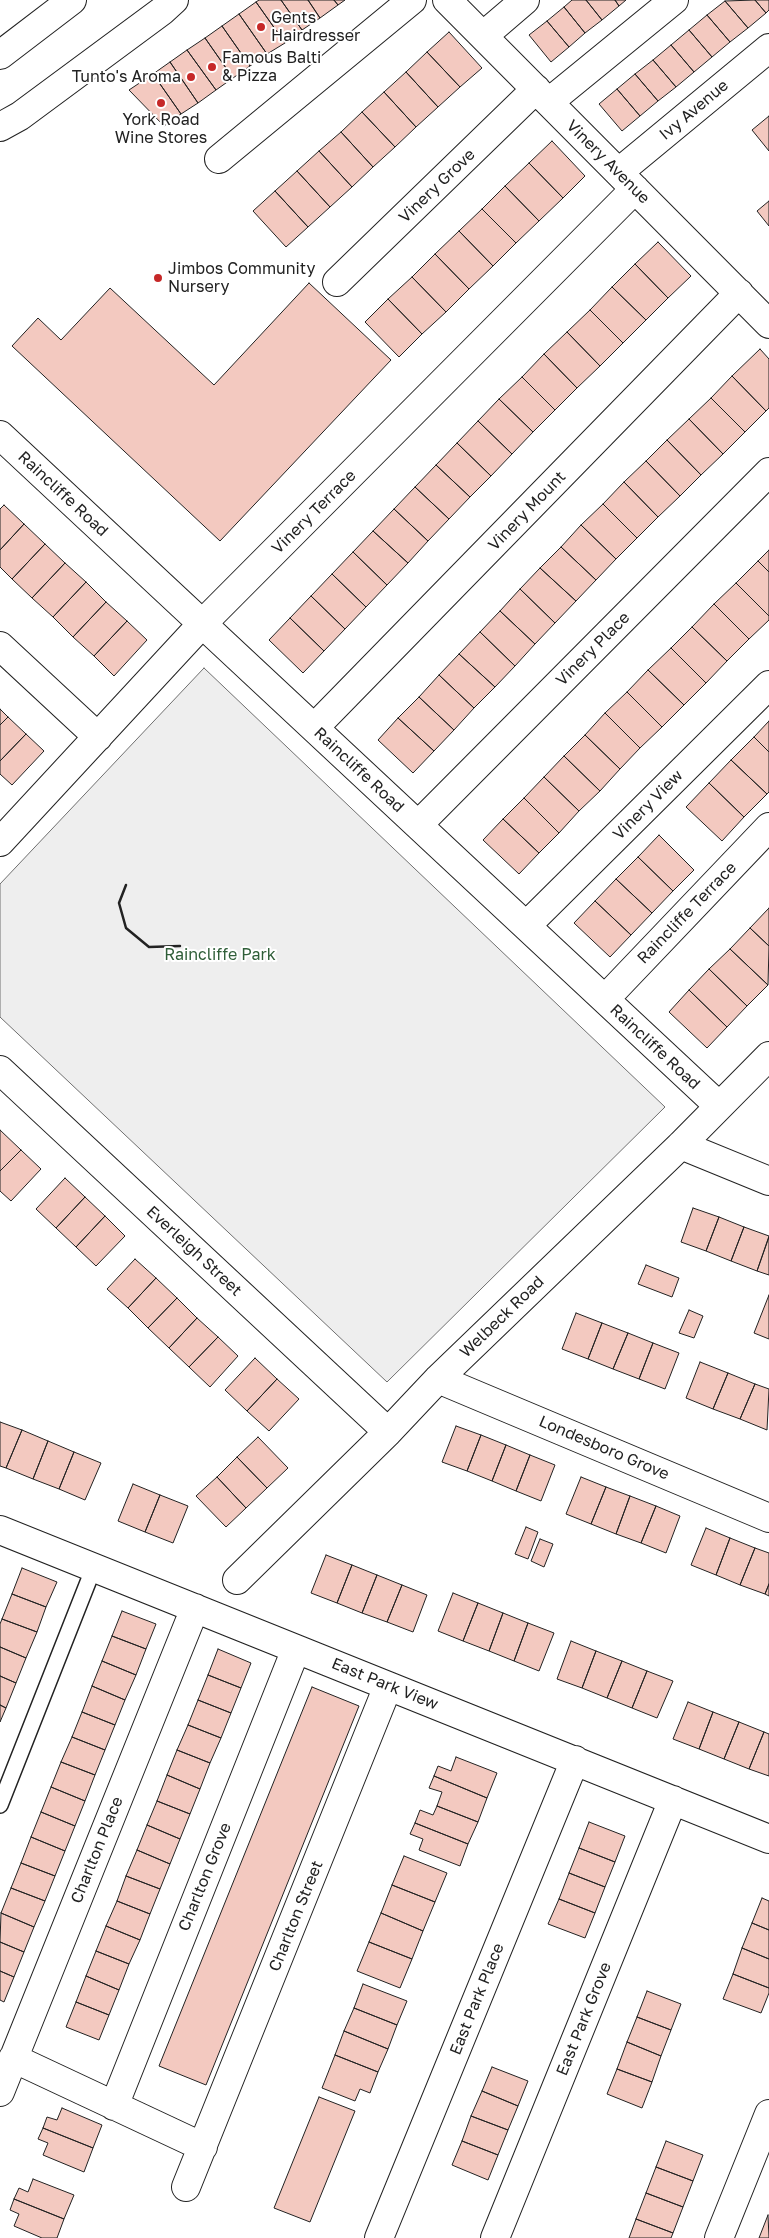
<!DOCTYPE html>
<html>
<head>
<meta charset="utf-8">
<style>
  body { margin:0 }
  canvas { display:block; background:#fff }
</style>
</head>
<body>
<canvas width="769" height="2238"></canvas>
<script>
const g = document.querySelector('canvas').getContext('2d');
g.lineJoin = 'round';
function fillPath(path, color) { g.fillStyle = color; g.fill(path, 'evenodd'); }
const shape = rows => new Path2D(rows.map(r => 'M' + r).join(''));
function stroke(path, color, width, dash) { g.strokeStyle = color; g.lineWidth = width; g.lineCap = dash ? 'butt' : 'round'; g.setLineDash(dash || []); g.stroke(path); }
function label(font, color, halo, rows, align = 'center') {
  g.font = font + ' "Golos Text",sans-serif'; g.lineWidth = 4; g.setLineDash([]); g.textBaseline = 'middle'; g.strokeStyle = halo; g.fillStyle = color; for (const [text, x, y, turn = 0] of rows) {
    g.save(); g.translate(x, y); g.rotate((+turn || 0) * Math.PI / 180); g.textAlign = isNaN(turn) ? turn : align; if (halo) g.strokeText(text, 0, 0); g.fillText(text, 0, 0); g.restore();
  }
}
const green = shape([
  [204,668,665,1107,387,1382,0,1017,0,884,204,668]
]);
const building = shape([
  [259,0,281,0,302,30,285,43,256,2,259,0],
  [281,0,308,0,320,18,302,30,281,0],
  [308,0,334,0,338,5,320,18,308,0],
  [334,0,345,0,338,5,334,0],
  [572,0,586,0,602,20,585,33,564,7,572,0],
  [586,0,615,0,619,6,602,20,586,0],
  [615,0,626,0,619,6,615,0],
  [755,0,766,13,748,28,725,1,755,0],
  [755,0,769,0,769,10,766,13,755,0],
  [725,1,748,28,730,42,707,15,725,1],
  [256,2,285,43,267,54,239,14,256,2],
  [564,7,585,33,569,47,547,21,564,7],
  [239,14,267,54,250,66,222,26,239,14],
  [707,15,730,42,712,57,689,30,707,15],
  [547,21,569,47,551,62,529,35,547,21],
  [222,26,250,66,233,78,205,38,222,26],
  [689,30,712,57,694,72,671,45,689,30],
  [449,32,482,68,460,87,427,52,449,32],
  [205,38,233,78,216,90,187,50,205,38],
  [671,45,694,72,676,87,653,60,671,45],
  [187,50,216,90,198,103,170,62,187,50],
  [427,52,460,87,438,107,406,72,427,52],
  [653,60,676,87,658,101,635,74,653,60],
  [170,62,198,103,181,114,153,74,170,62],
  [406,72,438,107,416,127,384,92,406,72],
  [153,74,181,114,164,126,129,90,153,74],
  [635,74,658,101,640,116,617,89,635,74],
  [617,89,640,116,622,131,599,104,617,89],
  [384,92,416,127,395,147,362,112,384,92],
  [362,112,395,147,373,167,341,132,362,112],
  [769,116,769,151,752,130,769,116],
  [341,132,373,167,352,187,319,151,341,132],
  [552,141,585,176,563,198,529,163,552,141],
  [319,151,352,187,330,207,297,171,319,151],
  [529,163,563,198,539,221,505,186,529,163],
  [297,171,330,207,308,227,275,191,297,171],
  [505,186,539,221,516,243,482,209,505,186],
  [275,191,308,227,286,247,253,211,275,191],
  [769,201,769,226,757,211,769,201],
  [482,209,516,243,493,266,459,231,482,209],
  [459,231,493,266,469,289,435,254,459,231],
  [658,242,691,276,668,298,635,264,658,242],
  [435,254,469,289,446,312,412,277,435,254],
  [635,264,668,298,646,320,612,287,635,264],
  [412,277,446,312,422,334,388,299,412,277],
  [309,283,391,360,220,541,12,346,38,318,61,340,110,288,214,385,309,283],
  [612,287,646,320,623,343,590,310,612,287],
  [388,299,422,334,399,357,365,322,388,299],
  [590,310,623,343,600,366,567,332,590,310],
  [567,332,600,366,577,388,544,354,567,332],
  [760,349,769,359,769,408,766,411,732,376,760,349],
  [544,354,577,388,555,410,522,377,544,354],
  [732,376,766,411,745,432,711,398,732,376],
  [522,377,555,410,533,432,499,399,522,377],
  [711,398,745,432,723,454,689,419,711,398],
  [499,399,533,432,512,454,478,421,499,399],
  [689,419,723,454,701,475,667,440,689,419],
  [478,421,512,454,491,476,457,443,478,421],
  [667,440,701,475,680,496,646,461,667,440],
  [457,443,491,476,470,497,436,465,457,443],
  [646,461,680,496,658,517,624,482,646,461],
  [436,465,470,497,449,519,415,487,436,465],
  [624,482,658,517,637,538,603,504,624,482],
  [415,487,449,519,428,541,394,509,415,487],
  [603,504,637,538,616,559,581,525,603,504],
  [4,505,24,524,0,550,0,509,4,505],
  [394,509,428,541,408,563,373,531,394,509],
  [24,524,45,544,12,579,0,567,0,550,24,524],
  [581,525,616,559,596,580,561,547,581,525],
  [373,531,408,563,387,585,353,552,373,531],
  [45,544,65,563,32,598,12,579,45,544],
  [561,547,596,580,576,601,540,568,561,547],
  [769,550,769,572,758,561,769,550],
  [353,552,387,585,366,607,332,574,353,552],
  [758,561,769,572,769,616,736,583,758,561],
  [65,563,86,582,53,617,32,598,65,563],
  [540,568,576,601,555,623,520,589,540,568],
  [332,574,366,607,345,629,311,596,332,574],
  [86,582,106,602,73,637,53,617,86,582],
  [736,583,769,616,769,620,749,639,714,604,736,583],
  [520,589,555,623,535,644,500,611,520,589],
  [311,596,345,629,324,651,290,618,311,596],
  [106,602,127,621,94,656,73,637,106,602],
  [714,604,749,639,727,661,692,627,714,604],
  [500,611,535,644,515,666,480,632,500,611],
  [290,618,324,651,303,673,269,640,290,618],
  [127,621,147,640,114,676,94,656,127,621],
  [692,627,727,661,706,683,671,648,692,627],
  [480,632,515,666,495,687,459,654,480,632],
  [671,648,706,683,684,705,648,670,671,648],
  [459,654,495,687,474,708,439,675,459,654],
  [648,670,684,705,662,727,627,692,648,670],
  [439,675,474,708,454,730,419,697,439,675],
  [627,692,662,727,640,748,605,713,627,692],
  [419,697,454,730,434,751,398,718,419,697],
  [0,709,8,717,0,725,0,709],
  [605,713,640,748,620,769,585,735,605,713],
  [8,717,26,734,0,761,0,725,8,717],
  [398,718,434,751,413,773,378,740,398,718],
  [769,721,769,752,754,737,769,721],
  [26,734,44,751,12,785,0,774,0,761,26,734],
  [585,735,620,769,600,791,564,756,585,735],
  [754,737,769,752,769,792,767,794,731,760,754,737],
  [564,756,600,791,579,811,544,777,564,756],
  [731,760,767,794,744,817,709,783,731,760],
  [544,777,579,811,559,833,524,798,544,777],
  [709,783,744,817,722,841,686,807,709,783],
  [524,798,559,833,539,853,503,819,524,798],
  [503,819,539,853,519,874,483,840,503,819],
  [659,835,694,870,673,891,638,857,659,835],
  [638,857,673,891,652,913,616,879,638,857],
  [616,879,652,913,631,935,595,901,616,879],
  [595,901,631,935,610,957,574,923,595,901],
  [769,908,769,946,750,928,769,908],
  [750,928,769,946,768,985,730,949,750,928],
  [730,949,768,985,747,1006,709,969,730,949],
  [709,969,747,1006,727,1027,689,990,709,969],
  [689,990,727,1027,707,1048,669,1012,689,990],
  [0,1130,21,1150,0,1171,0,1130],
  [21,1150,41,1169,11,1201,0,1191,0,1171,21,1150],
  [65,1178,85,1197,56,1228,36,1209,65,1178],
  [85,1197,105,1216,76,1247,56,1228,85,1197],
  [693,1208,719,1217,706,1251,681,1242,693,1208],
  [105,1216,125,1236,96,1266,76,1247,105,1216],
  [719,1217,744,1227,731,1261,706,1251,719,1217],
  [744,1227,769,1236,757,1271,731,1261,744,1227],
  [769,1237,769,1275,757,1271,769,1237],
  [135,1259,156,1278,128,1308,107,1289,135,1259],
  [646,1265,679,1278,672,1297,638,1284,646,1265],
  [156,1278,177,1298,148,1328,128,1308,156,1278],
  [769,1295,769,1339,754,1333,769,1295],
  [177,1298,197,1318,169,1348,148,1328,177,1298],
  [689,1310,703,1316,694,1338,679,1333,689,1310],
  [576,1313,602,1323,588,1359,562,1349,576,1313],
  [197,1318,218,1337,189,1367,169,1348,197,1318],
  [602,1323,628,1333,613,1369,588,1359,602,1323],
  [628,1333,653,1343,639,1379,613,1369,628,1333],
  [218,1337,238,1356,210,1387,189,1367,218,1337],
  [653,1343,679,1353,665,1389,639,1379,653,1343],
  [255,1358,277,1379,247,1411,225,1390,255,1358],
  [700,1362,728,1373,713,1409,686,1398,700,1362],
  [728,1373,755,1384,740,1419,713,1409,728,1373],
  [277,1379,299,1399,269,1431,247,1411,277,1379],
  [755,1384,769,1389,767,1430,740,1419,755,1384],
  [0,1422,22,1430,6,1468,0,1466,0,1422],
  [456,1426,481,1435,467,1471,442,1462,456,1426],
  [22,1430,48,1441,33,1479,6,1468,22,1430],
  [481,1435,506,1445,492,1481,467,1471,481,1435],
  [258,1437,288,1468,267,1488,237,1457,258,1437],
  [48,1441,74,1452,59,1489,33,1479,48,1441],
  [506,1445,530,1455,516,1491,492,1481,506,1445],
  [74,1452,101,1463,85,1500,59,1489,74,1452],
  [530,1455,555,1465,541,1501,516,1491,530,1455],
  [237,1457,267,1488,246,1508,217,1477,237,1457],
  [217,1477,246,1508,226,1527,196,1496,217,1477],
  [581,1477,606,1487,591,1524,566,1514,581,1477],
  [133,1484,160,1495,145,1532,118,1521,133,1484],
  [606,1487,630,1496,616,1534,591,1524,606,1487],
  [160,1495,188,1506,173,1543,145,1532,160,1495],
  [630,1496,656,1506,641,1543,616,1534,630,1496],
  [656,1506,680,1516,666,1553,641,1543,656,1506],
  [526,1527,538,1532,528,1559,515,1554,526,1527],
  [706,1528,730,1538,716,1575,691,1565,706,1528],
  [730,1538,755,1548,740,1585,716,1575,730,1538],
  [540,1539,553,1544,544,1567,531,1561,540,1539],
  [755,1548,769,1553,769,1584,765,1594,740,1585,755,1548],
  [326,1555,352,1565,337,1603,311,1593,326,1555],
  [352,1565,377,1575,362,1613,337,1603,352,1565],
  [22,1568,57,1582,46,1607,12,1594,22,1568],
  [377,1575,402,1585,387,1622,362,1613,377,1575],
  [769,1584,769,1596,765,1594,769,1584],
  [402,1585,427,1595,413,1632,387,1622,402,1585],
  [453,1593,478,1603,463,1641,438,1631,453,1593],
  [12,1594,46,1607,37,1632,2,1619,12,1594],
  [478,1603,503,1613,489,1651,463,1641,478,1603],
  [122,1611,156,1624,146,1649,112,1636,122,1611],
  [503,1613,528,1623,514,1661,489,1651,503,1613],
  [2,1619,37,1632,26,1658,0,1647,0,1624,2,1619],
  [528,1623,554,1633,539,1671,514,1661,528,1623],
  [112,1636,146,1649,136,1675,102,1661,112,1636],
  [571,1641,596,1651,582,1688,557,1679,571,1641],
  [0,1647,26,1658,16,1683,0,1676,0,1647],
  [218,1649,251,1663,241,1688,208,1675,218,1649],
  [596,1651,622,1661,607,1698,582,1688,596,1651],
  [102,1661,136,1675,125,1700,92,1686,102,1661],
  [622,1661,647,1671,632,1708,607,1698,622,1661],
  [647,1671,673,1681,657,1718,632,1708,647,1671],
  [208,1675,241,1688,231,1713,198,1700,208,1675],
  [0,1676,16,1683,6,1708,0,1705,0,1676],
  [92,1686,125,1700,115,1725,82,1712,92,1686],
  [312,1687,359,1706,206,2085,159,2066,312,1687],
  [198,1700,231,1713,221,1738,188,1725,198,1700],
  [688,1702,713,1712,699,1749,673,1739,688,1702],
  [0,1705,6,1708,0,1722,0,1705],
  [82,1712,115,1725,105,1750,72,1737,82,1712],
  [713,1712,739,1722,724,1759,699,1749,713,1712],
  [739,1722,764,1732,749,1769,724,1759,739,1722],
  [188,1725,221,1738,210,1763,177,1750,188,1725],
  [764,1732,769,1734,769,1776,749,1769,764,1732],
  [72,1737,105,1750,95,1775,61,1762,72,1737],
  [177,1750,210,1763,200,1789,167,1775,177,1750],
  [456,1757,497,1773,487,1798,434,1776,438,1766,451,1771,456,1757],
  [61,1762,95,1775,85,1801,51,1787,61,1762],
  [167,1775,200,1789,190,1814,157,1801,167,1775],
  [434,1776,487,1798,478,1822,437,1806,442,1792,429,1788,434,1776],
  [51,1787,85,1801,75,1826,41,1812,51,1787],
  [157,1801,190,1814,180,1839,147,1825,157,1801],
  [437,1806,478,1822,468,1844,415,1823,420,1810,433,1815,437,1806],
  [41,1812,75,1826,65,1851,31,1837,41,1812],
  [589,1822,625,1836,615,1862,579,1848,589,1822],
  [415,1823,468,1844,460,1866,419,1850,423,1839,410,1834,415,1823],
  [147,1825,180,1839,170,1864,137,1850,147,1825],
  [31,1837,65,1851,55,1876,21,1863,31,1837],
  [579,1848,615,1862,605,1887,569,1873,579,1848],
  [137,1850,170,1864,160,1889,126,1876,137,1850],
  [404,1856,447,1873,435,1902,392,1885,404,1856],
  [21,1863,55,1876,45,1901,11,1888,21,1863],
  [569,1873,605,1887,595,1913,559,1899,569,1873],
  [126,1876,160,1889,150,1914,117,1901,126,1876],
  [392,1885,435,1902,423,1931,381,1913,392,1885],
  [11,1888,45,1901,34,1927,1,1913,11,1888],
  [762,1898,769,1901,769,1930,752,1923,762,1898],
  [559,1899,595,1913,585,1938,548,1924,559,1899],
  [117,1901,150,1914,140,1940,106,1926,117,1901],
  [1,1913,34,1927,24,1952,0,1942,1,1913],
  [381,1913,423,1931,412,1959,369,1942,381,1913],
  [752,1923,769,1930,769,1959,742,1948,752,1923],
  [106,1926,140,1940,129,1964,96,1951,106,1926],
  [0,1942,24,1952,14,1977,0,1971,0,1942],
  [369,1942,412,1959,400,1988,357,1971,369,1942],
  [742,1948,769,1959,769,1988,733,1974,742,1948],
  [96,1951,129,1964,119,1990,86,1976,96,1951],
  [0,1971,14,1977,4,2002,0,2000,0,1971],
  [733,1974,769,1988,769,1993,761,2013,723,1999,733,1974],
  [86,1976,119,1990,109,2015,76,2002,86,1976],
  [363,1984,407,2001,397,2025,354,2008,363,1984],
  [647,1991,681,2004,671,2030,637,2017,647,1991],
  [76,2002,109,2015,99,2040,66,2027,76,2002],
  [354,2008,397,2025,388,2049,344,2031,354,2008],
  [637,2017,671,2030,661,2056,627,2042,637,2017],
  [344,2031,388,2049,378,2072,335,2055,344,2031],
  [627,2042,661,2056,652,2082,617,2069,627,2042],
  [335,2055,378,2072,370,2093,360,2089,355,2101,322,2088,335,2055],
  [492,2067,528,2081,518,2106,482,2091,492,2067],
  [617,2069,652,2082,642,2108,607,2094,617,2069],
  [482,2091,518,2106,508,2130,471,2116,482,2091],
  [319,2097,355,2111,310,2222,274,2208,319,2097],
  [62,2108,102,2125,93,2148,43,2128,47,2117,57,2120,62,2108],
  [471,2116,508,2130,498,2155,462,2141,471,2116],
  [43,2128,93,2148,84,2172,43,2155,48,2143,38,2139,43,2128],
  [462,2141,498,2155,488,2180,452,2165,462,2141],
  [666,2141,703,2155,693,2181,656,2167,666,2141],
  [656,2167,693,2181,683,2207,646,2193,656,2167],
  [33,2179,74,2195,64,2219,14,2199,19,2188,28,2192,33,2179],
  [646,2193,683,2207,673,2233,636,2219,646,2193],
  [14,2199,64,2219,57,2238,42,2238,14,2226,19,2214,10,2210,14,2199],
  [768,2215,769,2238,759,2238,768,2215],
  [636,2219,673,2233,671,2238,629,2238,636,2219]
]);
const service = shape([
  [0,1805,94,1567]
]);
const minor = shape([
  [447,0,769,324],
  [483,36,525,0],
  [549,102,674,0],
  [219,159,412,0],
  [619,172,769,48],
  [337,282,536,89],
  [0,435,719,1106],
  [0,646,98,737],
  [314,728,739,293],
  [418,825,769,472],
  [0,842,202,624,635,189],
  [526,926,769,685],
  [605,999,769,827],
  [0,1070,388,1432],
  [681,1145,769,1181],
  [438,1379,769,1518],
  [0,1530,769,1839],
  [237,1580,388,1432,438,1379,681,1145,769,1056],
  [13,2058,203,2147],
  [0,2092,195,1608],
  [114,2106,296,1649],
  [186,2187,388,1686],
  [379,2238,575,1760],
  [495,2238,673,1800],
  [719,2238,769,2114]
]);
const trunk = shape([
  [0,55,72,0],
  [0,127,20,116,162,11,174,0]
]);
const wall = shape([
  [126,885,119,903,126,928,149,947,180,946]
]);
const markers = [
  [261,27,5,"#c62828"],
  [212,67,5,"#c62828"],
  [191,77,5,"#c62828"],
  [161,103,5,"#c62828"],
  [158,278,5,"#c62828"]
];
const poiNames = [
  ["Gents",271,18],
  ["Hairdresser",271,36],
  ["Famous Balti",222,58],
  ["& Pizza",222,76],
  ["Tunto's Aroma",181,77,"right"],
  ["York Road",161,120,"center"],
  ["Wine Stores",161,138,"center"],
  ["Jimbos Community",168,269],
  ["Nursery",168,287]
];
const streetNames = [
  ["Ivy Avenue",694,110,-40],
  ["Vinery Avenue",608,162,45],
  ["Vinery Grove",437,186,-44],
  ["Raincliffe Road",63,494,43],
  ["Vinery Mount",527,511,-46],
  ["Vinery Terrace",314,512,-45],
  ["Vinery Place",593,649,-45],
  ["Raincliffe Road",359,770,43],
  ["Vinery View",648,805,-45],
  ["Raincliffe Terrace",687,913,-46],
  ["Raincliffe Road",655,1047,43],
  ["Everleigh Street",194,1251,43],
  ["Welbeck Road",502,1317,-44],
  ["Londesboro Grove",604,1448,23],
  ["East Park View",385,1684,22],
  ["Charlton Place",97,1850,-68],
  ["Charlton Grove",205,1877,-68],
  ["Charlton Street",296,1916,-68],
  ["East Park Place",477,1999,-68],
  ["East Park Grove",584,2019,-68]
];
const parkNames = [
  ["Raincliffe Park",220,955]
];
fillPath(green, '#eee');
stroke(green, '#6f6f6f', 1);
fillPath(building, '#f3c9c0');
stroke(building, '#222', 1);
stroke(service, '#222', 18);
stroke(minor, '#222', 30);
stroke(trunk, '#222', 30);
stroke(service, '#fff', 15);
stroke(minor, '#fff', 28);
stroke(trunk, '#fff', 28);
stroke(wall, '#222', 2.5);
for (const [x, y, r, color] of markers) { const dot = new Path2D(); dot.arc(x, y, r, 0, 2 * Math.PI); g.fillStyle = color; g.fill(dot); stroke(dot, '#fff', 2); }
label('16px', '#222', '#fff', poiNames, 'left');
label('16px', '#222', '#fff', streetNames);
label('16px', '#2f5e38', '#fff', parkNames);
</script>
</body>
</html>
